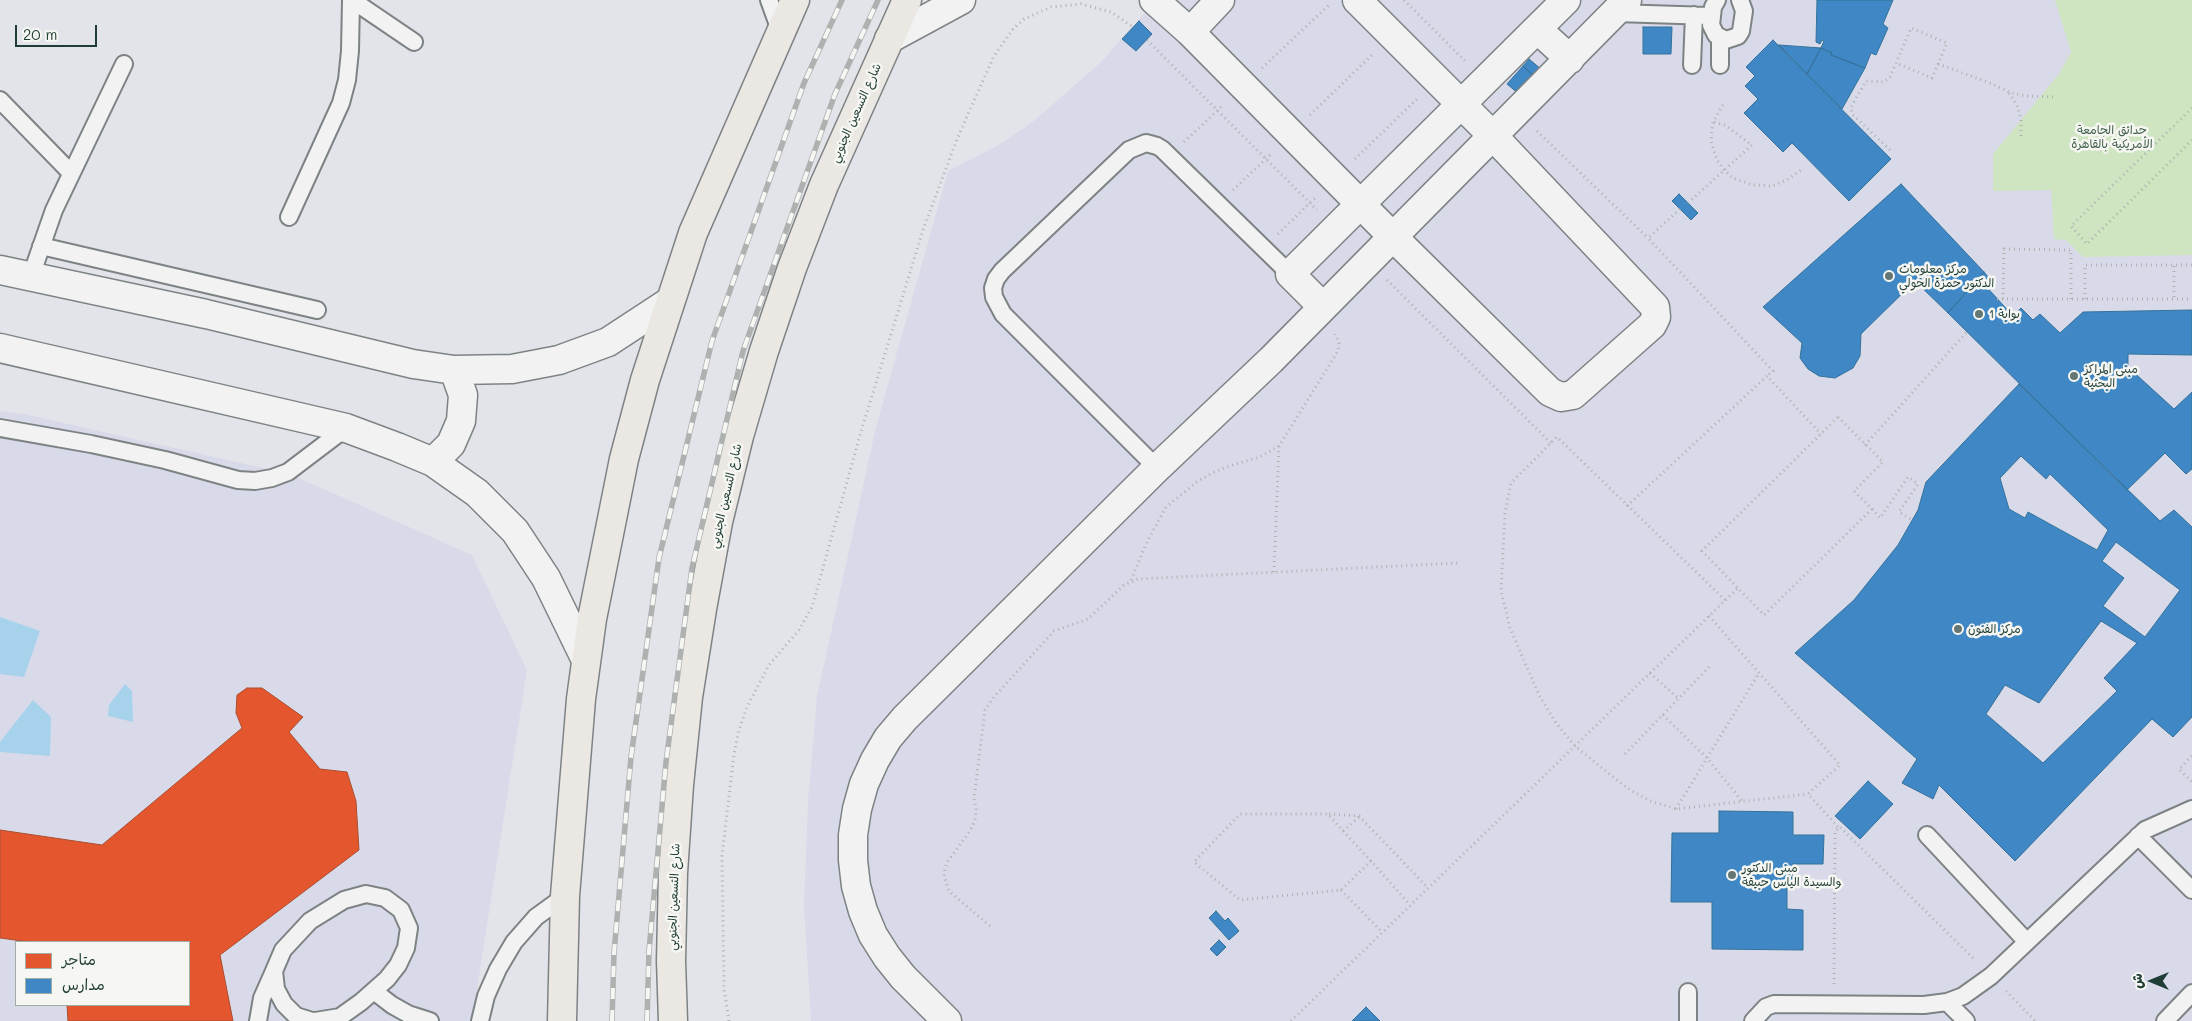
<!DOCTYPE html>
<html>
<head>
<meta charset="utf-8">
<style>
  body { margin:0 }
  #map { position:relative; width:2192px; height:1021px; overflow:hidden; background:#e3e4ea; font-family:Mali,"Playpen Sans Arabic",sans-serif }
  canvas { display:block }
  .legend { position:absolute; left:15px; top:941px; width:175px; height:65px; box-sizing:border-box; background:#f6f6f2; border:1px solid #a0aca6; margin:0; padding:6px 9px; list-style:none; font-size:15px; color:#1f3d34 }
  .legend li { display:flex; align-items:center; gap:10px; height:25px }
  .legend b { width:25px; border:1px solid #a0aca6 }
  .north { position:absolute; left:2127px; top:956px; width:50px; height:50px; -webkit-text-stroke:4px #f6f6f2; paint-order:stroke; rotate:270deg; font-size:14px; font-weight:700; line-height:20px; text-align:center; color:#1f3d34 }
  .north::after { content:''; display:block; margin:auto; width:18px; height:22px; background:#1f3d34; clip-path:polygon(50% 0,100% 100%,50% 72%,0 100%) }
  .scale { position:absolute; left:15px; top:25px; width:82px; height:22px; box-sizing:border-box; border:2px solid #1f3d34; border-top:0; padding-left:6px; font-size:15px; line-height:18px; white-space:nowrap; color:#1f3d34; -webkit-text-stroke:4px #f6f6f2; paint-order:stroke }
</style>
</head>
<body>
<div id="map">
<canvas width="2192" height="1021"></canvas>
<ul class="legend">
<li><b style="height:14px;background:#e4572e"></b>متاجر</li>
<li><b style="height:14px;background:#3f88c5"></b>مدارس</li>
</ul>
<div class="north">ش</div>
<div class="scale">20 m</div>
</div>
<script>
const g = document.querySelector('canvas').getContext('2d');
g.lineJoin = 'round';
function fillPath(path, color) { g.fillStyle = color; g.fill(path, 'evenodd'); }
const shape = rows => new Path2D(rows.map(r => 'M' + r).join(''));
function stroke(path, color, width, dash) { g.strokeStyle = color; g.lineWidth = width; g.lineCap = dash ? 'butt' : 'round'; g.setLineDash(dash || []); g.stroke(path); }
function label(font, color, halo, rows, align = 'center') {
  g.font = font + ' Mali,"Playpen Sans Arabic",sans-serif'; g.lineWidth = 5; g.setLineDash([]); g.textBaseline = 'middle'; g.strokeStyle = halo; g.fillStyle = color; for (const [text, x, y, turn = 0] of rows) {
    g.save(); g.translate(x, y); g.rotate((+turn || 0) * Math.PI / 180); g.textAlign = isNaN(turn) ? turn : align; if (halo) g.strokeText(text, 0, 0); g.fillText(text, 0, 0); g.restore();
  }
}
const built = shape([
  [1156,0,2192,0,2192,1021,811,1021,804,905,808,801,817,696,876,427,948,171,1002,143,1035,120,1101,62],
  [0,411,24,414,290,474,472,555,527,670,472,1021,0,1021],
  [16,942,189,942,189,1005,16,1005]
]);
const green = shape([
  [2055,0,2192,0,2192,255,2083,257,2066,240,2054,239,2051,190,1993,191,1993,154,2059,74,2071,52]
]);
const water = shape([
  [0,617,40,631,24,677,0,674],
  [125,684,132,691,133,722,108,716,109,705],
  [33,700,51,717,50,756,0,752,0,742]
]);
const shops = shape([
  [247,688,262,688,303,717,289,732,320,769,347,772,356,801,359,850,220,955,233,1021,68,1021,67,1005,189,1005,189,942,30,942,0,938,0,830,102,845,242,728,236,713,237,695,247,688]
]);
const schools = shape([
  [1817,0,1893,0,1883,24,1888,28,1876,55,1871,53,1865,68,1831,55,1832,53,1821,48,1824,41,1822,40,1820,44,1816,42,1817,0],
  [1139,21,1152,34,1136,51,1122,39,1139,21],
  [1643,27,1672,27,1671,54,1643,54,1643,27],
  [1773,40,1891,159,1849,201,1792,143,1783,152,1744,113,1758,99,1745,86,1755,76,1746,67,1773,40],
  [1779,45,1821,48,1807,74,1779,45],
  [1821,48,1832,53,1831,55,1865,68,1842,109,1807,74,1821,48],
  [1529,59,1541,69,1534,76,1523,66,1529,59],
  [1523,66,1534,76,1519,94,1507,84,1523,66],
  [1901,184,1984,272,1948,313,1915,281,1861,334,1860,356,1853,368,1835,378,1819,376,1808,369,1800,358,1802,343,1763,307,1901,184],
  [1679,194,1698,213,1691,220,1672,201,1679,194],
  [1984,272,1989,278,1983,283,2013,316,2021,308,2033,320,2040,314,2060,333,2083,312,2192,310,2192,355,2128,354,2128,367,2174,409,2192,392,2192,469,2186,474,2165,453,2127,490,1948,313,1984,272],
  [2019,384,2160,521,2174,510,2192,527,2192,717,2173,737,2152,719,2015,861,1939,785,1933,799,1902,783,1917,759,1795,653,1854,600,1898,545,1918,510,1926,482,2019,384],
  [2021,456,2046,479,2050,474,2108,530,2097,550,2028,512,2025,518,2009,509,2000,478,2021,456],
  [2116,542,2180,590,2145,637,2103,606,2124,578,2102,561,2116,542],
  [2101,621,2137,643,2104,678,2117,691,2043,763,1986,714,2005,685,2039,703,2101,621],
  [1868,781,1893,804,1860,839,1835,816,1868,781],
  [1719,811,1793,812,1793,835,1824,835,1823,864,1792,864,1792,886,1787,886,1787,909,1803,910,1803,950,1712,949,1712,902,1671,902,1672,833,1719,833,1719,811],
  [1216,911,1225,921,1228,918,1239,931,1229,940,1209,918,1216,911],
  [1219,940,1226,947,1217,956,1210,949,1219,940],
  [1366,1007,1380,1021,1352,1021,1366,1007]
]);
const path = shape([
  [1404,0,1466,62],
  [1147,40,1317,210],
  [1938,64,1990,83,2009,92,2025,96,2057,97],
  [1262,68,1330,4],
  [2009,93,2017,105,2021,120,2021,136],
  [1723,105,1713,122,1711,141,1717,160,1724,170,1733,178,1753,185,1772,186,1787,180,1804,168],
  [2192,108,2071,226,2087,244,2192,140],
  [1310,115,1372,55],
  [1537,131,1648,238],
  [1184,142,1223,105],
  [1890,150,1852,114,1851,107,1866,81,1884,82,1890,77,1911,28,1947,43,1932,78,1896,63],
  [1355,159,1417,99],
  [1233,190,1272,153],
  [1688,203,1752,145,1725,125,1713,122],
  [1680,209,1648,238,1773,371,1767,376],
  [1278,234,1315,198],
  [2174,266,2174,299],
  [1387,280,1551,443],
  [1997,299,2192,299],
  [2003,299,2004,249,2071,250,2071,299],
  [2085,299,2085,265,2192,265],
  [1838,417,1883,462,1854,491,1872,509,1764,615,1702,551,1838,417],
  [1865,445,1967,332],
  [1627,506,1767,376,1821,434],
  [1872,509,1880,518,1908,477,1918,484,1899,512,1912,520],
  [1274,572,1279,446],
  [1131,580,1147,542,1166,507,1197,482,1212,473,1229,466,1260,457,1279,446,1338,351,1339,343,1335,334],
  [1725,600,1557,437,1511,483,1505,513,1501,591,1510,628,1539,695,1556,723,1575,746,1627,788,1648,800,1676,809,1808,794],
  [1709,616,1840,765,1808,794,1839,828],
  [1650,673,1679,699],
  [1663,715,1707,758,1742,801],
  [1625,754,1712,664],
  [2192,756,2179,769,2192,782],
  [1676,809,1759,673],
  [1329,814,1359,816,1428,888],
  [1343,831,1359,817],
  [1371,861,1341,890,1240,900,1194,862,1240,814,1328,814,1343,831,1371,861,1410,905],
  [1341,890,1382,932],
  [990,926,949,891,944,876,945,868,948,861,970,831,975,820,976,809,974,798,985,710,994,697,1054,631,1088,619,1124,585,1138,579,1459,563],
  [1834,984,1835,831,1840,827,1975,960],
  [2006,991,2035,1021],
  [729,1021,724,989,722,856,734,754,739,730,747,707,769,665,799,630,812,607,860,435,923,230,957,139,994,56,1013,29,1024,19,1051,7,1081,4,1111,12,1133,27],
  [1291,1021,1738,588]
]);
const lane = shape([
  [352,0,414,42],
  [769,0,781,33],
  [1717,0,1713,7,1711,25,1716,35,1726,40,1738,36,1741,31,1744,11,1740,0],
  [1615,13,1712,16],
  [1692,65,1694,15],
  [1720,65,1720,38],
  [0,100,71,173],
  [289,217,341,103,347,80,350,51,351,0],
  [41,246,317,310],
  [31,276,54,210,124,64],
  [0,428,91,444,165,460,238,480,255,481,272,478,288,472,346,428],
  [1157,468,1003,314,994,297,993,288,996,279,1002,271,1129,150,1146,143,1157,146,1162,149,1290,274],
  [1927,835,2027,942],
  [2138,836,2192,890],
  [375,992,392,1005,408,1014,430,1021],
  [1947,1002,1966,1021],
  [258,1021,262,998,274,971],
  [312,1021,296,1016,284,1004,276,989,274,971,283,950,310,921,344,900,366,894,385,898,401,910,409,928,406,948,398,965,387,979,361,1002,340,1017,315,1021],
  [480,1021,486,996,498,969,514,942,536,917,565,896],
  [1688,1021,1688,992],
  [1753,1021,1766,1007,1774,1004,1924,1005,1947,1002,1963,996,1991,976,2145,830,2192,809],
  [2165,1021,2192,993]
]);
const street = shape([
  [1154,0,1190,32,1392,236,1550,392,1561,397,1573,395,1652,325,1656,317,1655,307,1493,136,1357,0],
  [1537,29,1570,59],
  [1190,32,1220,0],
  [889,39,961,0],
  [1322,306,1290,274,1566,0],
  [947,1021,903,977,887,957,873,935,863,911,856,886,853,860,853,835,857,809,864,784,875,760,888,738,905,718,1157,468,1271,360,1627,0]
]);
const secondary = shape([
  [0,270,206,314,413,364,454,370,512,369,559,360,608,342,669,302],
  [0,348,346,428,397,447,433,462,477,493,515,531,546,578,585,658],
  [433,462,451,444,461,421,463,395,454,370]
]);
const primary = shape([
  [562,1021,565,896,581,699,592,619,624,459,645,380,693,233,795,0],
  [673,1021,671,961,673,873,679,785,688,697,702,609,718,522,739,436,764,351,792,268,824,185,907,0]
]);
const rail = shape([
  [612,1021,614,953,631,757,659,558,712,341,804,83,842,0],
  [647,1021,649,951,666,762,692,568,743,351,835,94,878,0]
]);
const markers = [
  [1889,276,5,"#647774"],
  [1979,314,5,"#647774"],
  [2074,376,5,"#647774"],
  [1958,629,5,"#647774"],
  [1732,875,5,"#647774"]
];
const streetNames = [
  ["شارع التسعين الجنوبي",856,113,-66],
  ["شارع التسعين الجنوبي",726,496,-77],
  ["شارع التسعين الجنوبي",674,897,-88]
];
const parkNames = [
  ["حدائق الجامعة",2112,130],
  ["الأمريكية بالقاهرة",2112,144]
];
const poiNames = [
  ["مركز معلومات",1899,269],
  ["الدكتور حمزة الخولي",1899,283],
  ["بوابة 1",1989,314],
  ["مبنى المراكز",2084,369],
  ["البحثية",2084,383],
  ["مركز الفنون",1968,629],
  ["مبنى الدكتور",1742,868],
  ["والسيدة الياس حبيقة",1742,882]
];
fillPath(built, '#d9dae9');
fillPath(green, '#cfe5c2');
fillPath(water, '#a7d2ec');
fillPath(shops, '#e4572e');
stroke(shops, '#a94f30', 1);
fillPath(schools, '#3f88c5');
stroke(schools, '#35729a', 1);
stroke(lane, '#7d8384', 20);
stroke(street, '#7d8384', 31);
stroke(secondary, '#7d8384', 31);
stroke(primary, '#7d8384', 31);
stroke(path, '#adb1b0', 3, [1, 4]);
stroke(lane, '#f2f2f2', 16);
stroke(street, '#f2f2f2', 28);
stroke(secondary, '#f2f2f2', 28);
stroke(primary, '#ebe7e2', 28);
stroke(rail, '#adb1b0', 5.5);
stroke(rail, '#f6f6f2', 4, [11]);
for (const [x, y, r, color] of markers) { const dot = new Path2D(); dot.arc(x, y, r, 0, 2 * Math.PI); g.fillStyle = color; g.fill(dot); stroke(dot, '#f6f6f2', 2); }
label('12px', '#1f3d34', '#f6f6f2', streetNames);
label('12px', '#3f5f4a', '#f6f6f2', parkNames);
label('12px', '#1f3d34', '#f6f6f2', poiNames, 'left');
</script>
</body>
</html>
